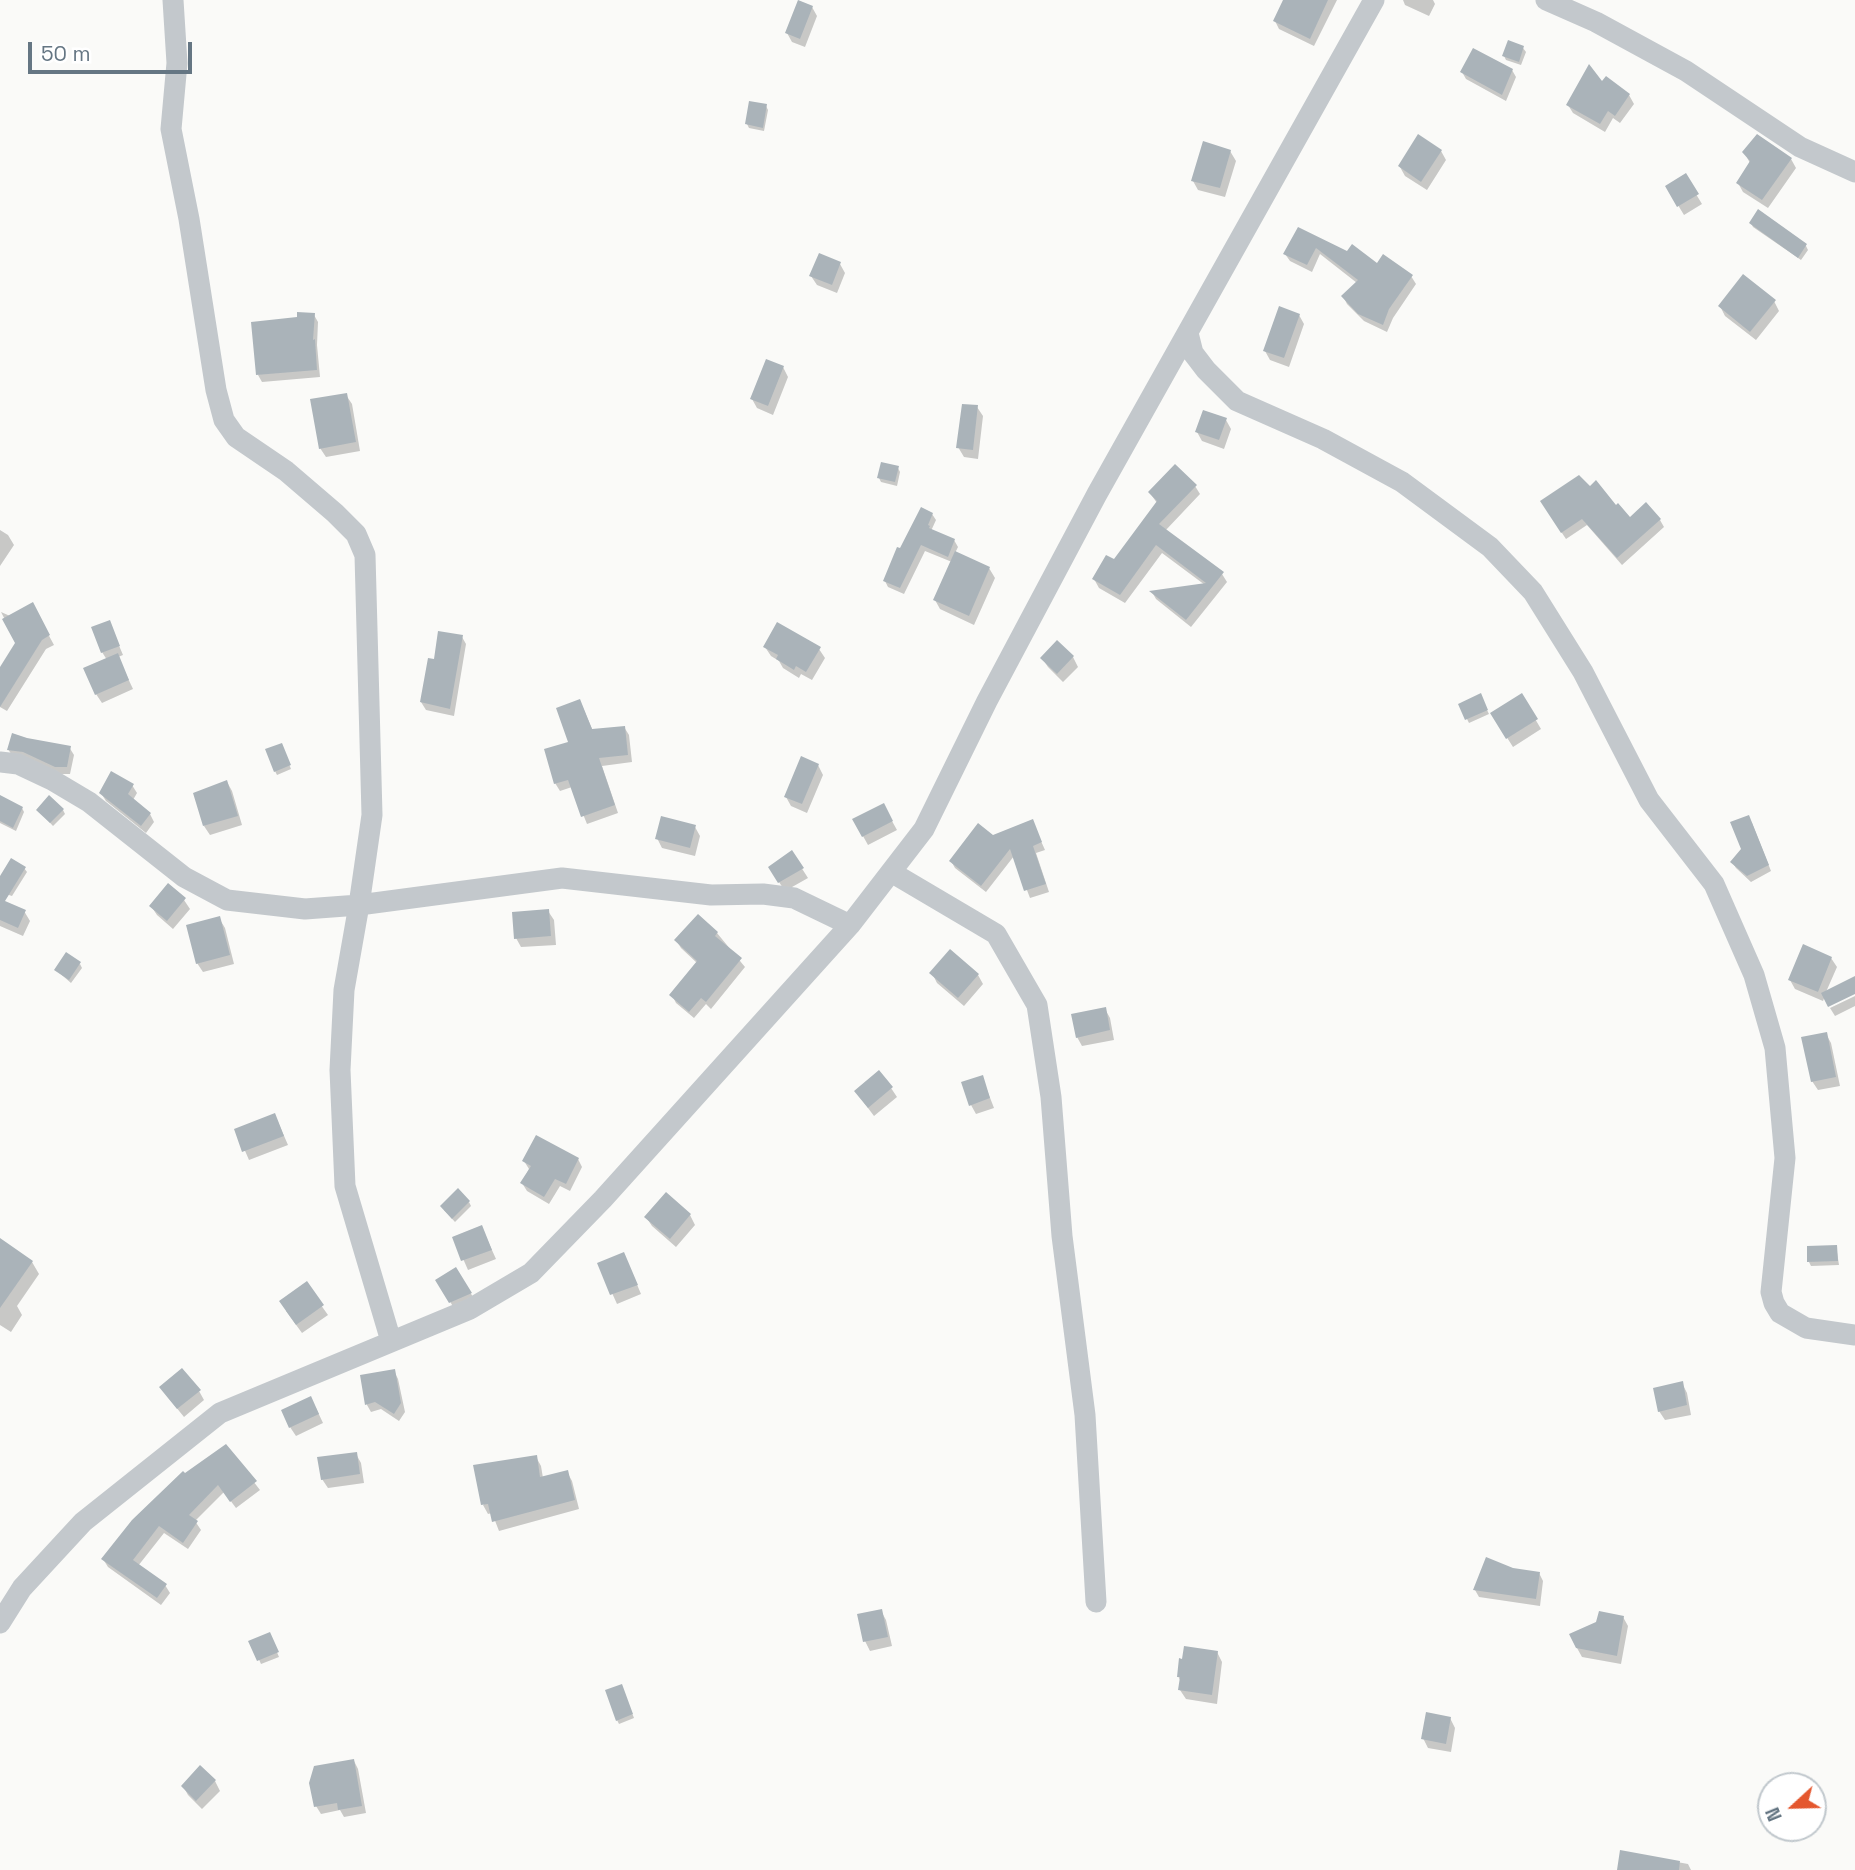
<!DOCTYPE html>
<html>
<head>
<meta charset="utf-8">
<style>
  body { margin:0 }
  #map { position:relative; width:1855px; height:1870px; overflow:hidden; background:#fafaf8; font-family:"Space Grotesk",sans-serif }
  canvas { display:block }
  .north { position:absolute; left:1757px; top:1772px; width:70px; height:70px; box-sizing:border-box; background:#fff; border:2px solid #c1c8cd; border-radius:50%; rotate:248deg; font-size:19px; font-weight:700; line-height:28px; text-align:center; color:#657683 }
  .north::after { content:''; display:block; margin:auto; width:24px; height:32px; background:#e4572e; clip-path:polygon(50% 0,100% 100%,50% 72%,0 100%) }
  .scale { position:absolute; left:28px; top:42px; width:164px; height:32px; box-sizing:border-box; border:4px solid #657683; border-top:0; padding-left:9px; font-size:21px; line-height:24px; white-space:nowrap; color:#657683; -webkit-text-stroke:5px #fff; paint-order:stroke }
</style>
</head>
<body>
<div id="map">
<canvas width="1855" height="1870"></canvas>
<div class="north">N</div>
<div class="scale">50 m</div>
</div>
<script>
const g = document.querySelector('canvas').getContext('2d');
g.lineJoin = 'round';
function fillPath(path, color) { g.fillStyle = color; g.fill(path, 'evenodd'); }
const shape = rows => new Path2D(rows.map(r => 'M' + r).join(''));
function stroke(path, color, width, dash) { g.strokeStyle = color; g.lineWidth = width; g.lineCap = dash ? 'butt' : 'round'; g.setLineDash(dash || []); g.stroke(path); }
const shadow = shape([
  [1285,0,1337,0,1314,46,1279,29,1275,21],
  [1403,0,1433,0,1435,4,1429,16,1405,5],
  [812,7,817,16,805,47,792,42,787,33],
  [1523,48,1526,52,1521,65,1506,60,1504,56],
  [1512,70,1516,77,1506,101,1466,79,1462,72],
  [1629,95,1634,104,1620,123,1613,118,1605,132,1573,113,1568,105],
  [766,106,768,110,764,131,749,128,747,124],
  [1230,151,1236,161,1225,197,1198,190,1193,181],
  [1441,151,1446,160,1427,190,1405,176,1400,167],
  [1744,152,1791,159,1796,168,1768,208,1743,192,1738,183,1750,163],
  [1685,176,1702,204,1684,215,1667,187],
  [1759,212,1806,246,1808,250,1801,260,1753,227,1751,223],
  [1298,229,1348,253,1411,276,1416,284,1393,318,1387,332,1364,321,1347,304,1343,296,1357,283,1320,254,1312,272,1290,261,1285,254],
  [840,264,845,273,837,293,817,285,811,276],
  [1774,301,1779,311,1756,340,1725,316,1720,306],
  [314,315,318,322,317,345,320,377,262,382,258,375],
  [1299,315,1304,324,1289,367,1270,360,1265,351],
  [783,367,788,377,773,415,757,408,752,399],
  [346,395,352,404,360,451,326,457,320,448],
  [977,407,983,416,978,459,964,457,958,447],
  [1226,420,1231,429,1224,449,1202,441,1197,432],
  [898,468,900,472,897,486,881,482,879,478],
  [1195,486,1200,494,1165,531,1222,574,1227,582,1191,627,1156,599,1152,592,1205,585,1162,553,1125,603,1099,588,1094,579,1114,562,1157,503,1150,493],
  [1615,508,1630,520,1660,520,1664,527,1622,565,1587,525,1566,539,1546,509],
  [932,514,936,520,931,531,954,540,958,547,955,553,989,568,995,578,974,625,940,609,935,600,952,562,925,551,904,594,888,587,885,581,900,551],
  [0,530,8,535,14,545,0,566],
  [34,608,54,645,46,649,7,711,0,707,0,670,17,643,1,612,26,623],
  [109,622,123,655,118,657,133,689,102,703,96,694,107,660,102,652],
  [462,637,466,644,454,716,426,710,421,702,436,661],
  [1057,642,1073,657,1078,667,1063,682,1048,667,1042,658],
  [765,647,819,649,825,658,812,680,801,674,799,678,783,668,779,661,771,656],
  [1521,695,1541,729,1513,747,1492,714],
  [1480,696,1489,714,1469,723,1460,705],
  [580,701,593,731,624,727,629,735,632,762,602,766,618,813,587,824,572,787,560,791,555,783,570,743],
  [69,747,74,755,70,774,60,774,13,757,8,749],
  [283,749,291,769,277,775,275,771],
  [818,765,823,775,807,813,791,806,786,797],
  [227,782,232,791,242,825,210,835,204,826],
  [132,785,137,793,133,800,150,814,154,822,146,833,106,801,101,793],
  [883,805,897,830,868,845,854,820],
  [22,808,24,812,16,831,0,823,0,809],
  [38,810,63,810,65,814,53,826],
  [1032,821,1045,850,1036,853,1049,892,1030,898,1014,856,986,892,955,868,951,861,993,837],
  [1752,823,1771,871,1751,882,1736,868,1732,862,1743,849],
  [695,827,700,836,695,856,662,848,657,838],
  [792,853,808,878,785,891,775,876],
  [24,868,27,872,12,896,0,892,0,879],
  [184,900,190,909,173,929,157,915,151,906],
  [0,901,24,911,30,921,23,936,0,926],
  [548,911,554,920,556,945,521,947,516,938],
  [219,918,225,928,234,964,203,972,197,963],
  [717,933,745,967,711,1009,706,1004,694,1018,676,1003,672,995,697,963,681,948,676,940],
  [1831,958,1837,967,1826,992,1855,978,1855,992,1825,996,1823,1001,1795,989,1790,980],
  [80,964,82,968,71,983,56,970],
  [932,973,978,975,983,984,964,1006,937,983],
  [1855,996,1855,1006,1835,1016,1830,1008],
  [1105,1009,1110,1018,1114,1040,1082,1046,1077,1037],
  [1826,1034,1831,1043,1840,1086,1818,1090,1812,1081],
  [982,1077,994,1108,976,1114,971,1105],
  [891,1088,897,1097,874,1116,856,1092],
  [275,1115,288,1145,249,1160,236,1130],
  [578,1159,582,1167,570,1191,560,1186,549,1204,527,1191,522,1183,529,1169,524,1161],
  [469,1202,471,1206,455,1222,444,1210],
  [690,1215,695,1225,676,1247,652,1226,646,1217],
  [482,1228,496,1259,468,1270,454,1238],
  [0,1240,32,1262,39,1274,17,1306,22,1315,11,1332,0,1325],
  [1836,1246,1839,1265,1811,1266,1809,1262],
  [624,1254,641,1294,617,1304,599,1264],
  [456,1269,476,1302,456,1312,438,1280],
  [306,1284,328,1315,302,1333,286,1311],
  [394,1371,398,1379,405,1412,399,1421,381,1409,371,1412,367,1405,362,1377],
  [1682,1383,1687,1393,1691,1415,1665,1420,1659,1411],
  [199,1391,204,1400,184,1417,167,1396],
  [316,1408,323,1423,296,1436,290,1427],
  [226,1446,260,1490,236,1508,224,1492,195,1521,201,1530,188,1549,164,1533,138,1566,165,1585,170,1593,161,1605,108,1567,103,1559,185,1476],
  [356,1454,361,1463,364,1483,328,1488,322,1479],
  [536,1457,541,1466,543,1478,567,1472,572,1481,579,1509,499,1531,492,1513,488,1514,483,1505],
  [1513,1570,1539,1573,1543,1581,1540,1606,1479,1597,1475,1590],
  [881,1611,886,1620,892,1646,870,1651,865,1641],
  [1623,1617,1628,1626,1621,1664,1582,1657,1577,1648],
  [271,1638,279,1657,261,1664,251,1642],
  [1217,1652,1222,1662,1217,1704,1186,1699,1180,1690,1181,1682,1178,1676],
  [623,1690,634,1718,619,1724,617,1720],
  [1450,1718,1455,1728,1451,1752,1428,1748,1423,1738],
  [354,1761,358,1769,366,1813,344,1817,340,1810,321,1814,316,1806],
  [200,1768,215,1781,220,1791,202,1809,188,1795,183,1786],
  [1622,1852,1688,1864,1691,1870,1618,1870]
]);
const building = shape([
  [798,0,813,6,800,39,785,33],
  [1283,0,1328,0,1310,39,1273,21],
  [1508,40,1524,46,1519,62,1502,56],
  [1473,48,1513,69,1502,95,1460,72],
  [1589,64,1602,81,1606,76,1630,94,1615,116,1608,111,1600,124,1566,105],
  [749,101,767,104,763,128,745,124],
  [1418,134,1442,150,1421,182,1398,166],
  [1757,134,1792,158,1762,200,1736,183,1750,161,1742,152],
  [1203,141,1231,150,1220,188,1191,181],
  [1686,173,1699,194,1677,207,1665,186],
  [1758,209,1807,244,1798,258,1749,223],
  [1298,227,1347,251,1352,244,1377,263,1383,254,1413,275,1389,309,1383,325,1358,314,1341,296,1358,280,1316,248,1307,265,1283,254],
  [819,253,841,262,832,285,809,276],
  [1743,274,1776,300,1750,332,1718,306],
  [1279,306,1300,314,1284,358,1263,351],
  [297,312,315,313,313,340,315,339,317,370,256,375,251,322,297,317],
  [766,359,784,366,768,406,750,399],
  [347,393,356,442,319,449,310,399],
  [962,404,978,405,973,450,956,448],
  [1203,410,1227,418,1219,440,1195,432],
  [881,462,899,466,895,482,877,478],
  [1175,464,1197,485,1159,524,1224,572,1186,620,1149,591,1206,583,1156,545,1120,595,1092,579,1106,555,1114,559,1157,501,1148,492],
  [1579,475,1590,486,1596,480,1616,505,1618,503,1630,517,1646,502,1661,519,1617,558,1582,519,1561,533,1540,501],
  [921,507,933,513,928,525,930,526,929,528,955,539,948,557,921,545,900,588,883,581,897,547,900,548],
  [955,551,990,567,969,616,933,600],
  [33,602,50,635,42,640,0,707,0,667,15,643,2,619],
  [110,620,120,646,101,653,91,627],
  [777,622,821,647,806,672,796,666,794,670,776,659,778,655,763,647],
  [438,631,463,635,450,709,420,702,428,658,434,659],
  [1057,640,1074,656,1057,674,1040,658],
  [118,653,129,680,95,695,83,668],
  [1481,693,1488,710,1465,720,1458,704],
  [1522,693,1538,719,1506,739,1490,713],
  [580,699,592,729,625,726,628,755,599,758,615,805,581,817,568,780,554,784,544,749,568,742,556,708],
  [12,733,27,738,71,746,67,767,55,767,23,752,7,750],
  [282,743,291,765,274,772,265,749],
  [801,756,819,764,802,804,784,797],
  [111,771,134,784,128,794,151,813,141,826,99,793],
  [227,780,238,816,203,826,193,793],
  [0,795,23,807,13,828,0,821],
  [49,795,64,809,50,823,36,810],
  [884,803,893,821,862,837,852,819],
  [1749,815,1769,865,1747,876,1730,862,1741,849,1730,822],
  [661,816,696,825,690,848,655,839],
  [1033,819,1042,842,1033,846,1046,884,1024,891,1010,849,981,886,949,861,978,823,993,835],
  [792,850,804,868,778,883,768,867],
  [11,858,26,867,5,901,26,910,18,928,0,920,0,876],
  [168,883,186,898,167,921,149,906],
  [549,909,551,936,514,939,512,912],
  [698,914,718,932,715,936,742,958,706,1002,701,998,689,1012,669,995,697,961,674,940],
  [220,916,230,955,196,964,186,925],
  [1803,944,1832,957,1818,992,1788,980],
  [950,949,979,974,958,998,929,973],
  [66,952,81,962,69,980,54,970],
  [1855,976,1855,994,1828,1007,1821,993],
  [1106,1007,1110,1030,1076,1038,1071,1014],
  [1827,1032,1836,1077,1811,1082,1801,1037],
  [879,1070,893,1087,868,1108,854,1091],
  [983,1075,990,1098,969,1106,961,1082],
  [275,1113,284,1136,242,1152,234,1129],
  [536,1135,579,1158,566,1184,555,1179,544,1197,520,1183,531,1166,522,1161],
  [458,1188,470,1201,452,1219,440,1206],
  [666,1192,691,1214,670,1239,644,1217],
  [482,1225,492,1250,461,1261,452,1237],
  [0,1238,33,1261,0,1308],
  [1837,1245,1838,1261,1807,1262,1807,1246],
  [624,1252,638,1285,610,1295,597,1263],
  [456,1267,472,1293,449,1303,435,1280],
  [307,1281,324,1305,296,1325,279,1301],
  [182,1368,201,1390,177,1409,159,1387],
  [395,1369,401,1403,394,1414,375,1402,365,1405,360,1375],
  [1683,1381,1687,1405,1658,1412,1653,1388],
  [311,1396,319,1414,289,1428,281,1410],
  [226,1444,257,1481,230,1502,218,1485,189,1515,198,1521,183,1543,159,1526,133,1560,167,1584,157,1598,101,1559,132,1520,183,1471,185,1473],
  [357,1452,360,1474,321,1480,317,1457],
  [537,1455,540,1477,568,1470,575,1500,492,1522,488,1504,481,1505,473,1465],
  [1486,1557,1513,1568,1540,1572,1536,1599,1473,1590],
  [882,1609,888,1637,863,1642,857,1614],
  [1599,1611,1624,1616,1617,1656,1576,1648,1569,1634,1596,1622],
  [270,1632,279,1652,257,1661,248,1641],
  [1184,1646,1218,1651,1212,1695,1178,1690,1180,1677,1177,1677,1179,1658,1182,1659],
  [622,1684,633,1714,616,1721,605,1690],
  [1426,1712,1451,1717,1446,1744,1421,1739],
  [354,1759,362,1806,338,1810,337,1803,314,1807,309,1783,314,1766],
  [200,1765,216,1780,196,1801,181,1786],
  [1620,1850,1680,1861,1679,1870,1617,1870]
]);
const minor = shape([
  [1546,0,1596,22,1686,71,1800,147,1855,172],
  [1188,333,1193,353,1206,370,1237,401,1323,439,1402,482,1490,547,1533,592,1583,672,1649,800,1714,884,1754,975,1775,1048,1785,1158,1771,1292,1774,1303,1780,1313,1806,1328,1855,1335],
  [0,762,18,764,52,780,89,802,184,877,227,900,305,909,359,905,372,815,365,555,356,534,335,513,286,471,236,437,224,420,216,390,189,219,171,129,177,63,173,0],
  [891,872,996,934,1037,1005,1051,1097,1062,1236,1085,1415,1096,1602],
  [391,1341,345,1186,340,1070,344,990,359,905,562,878,711,895,763,894,794,898,850,925],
  [0,1623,22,1588,83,1522,220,1413,470,1309,531,1273,603,1199,850,925,924,829,987,701,1097,494,1374,0]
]);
fillPath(shadow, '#0003');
fillPath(building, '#aab3b9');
stroke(minor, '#c3c8cc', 21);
</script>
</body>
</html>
